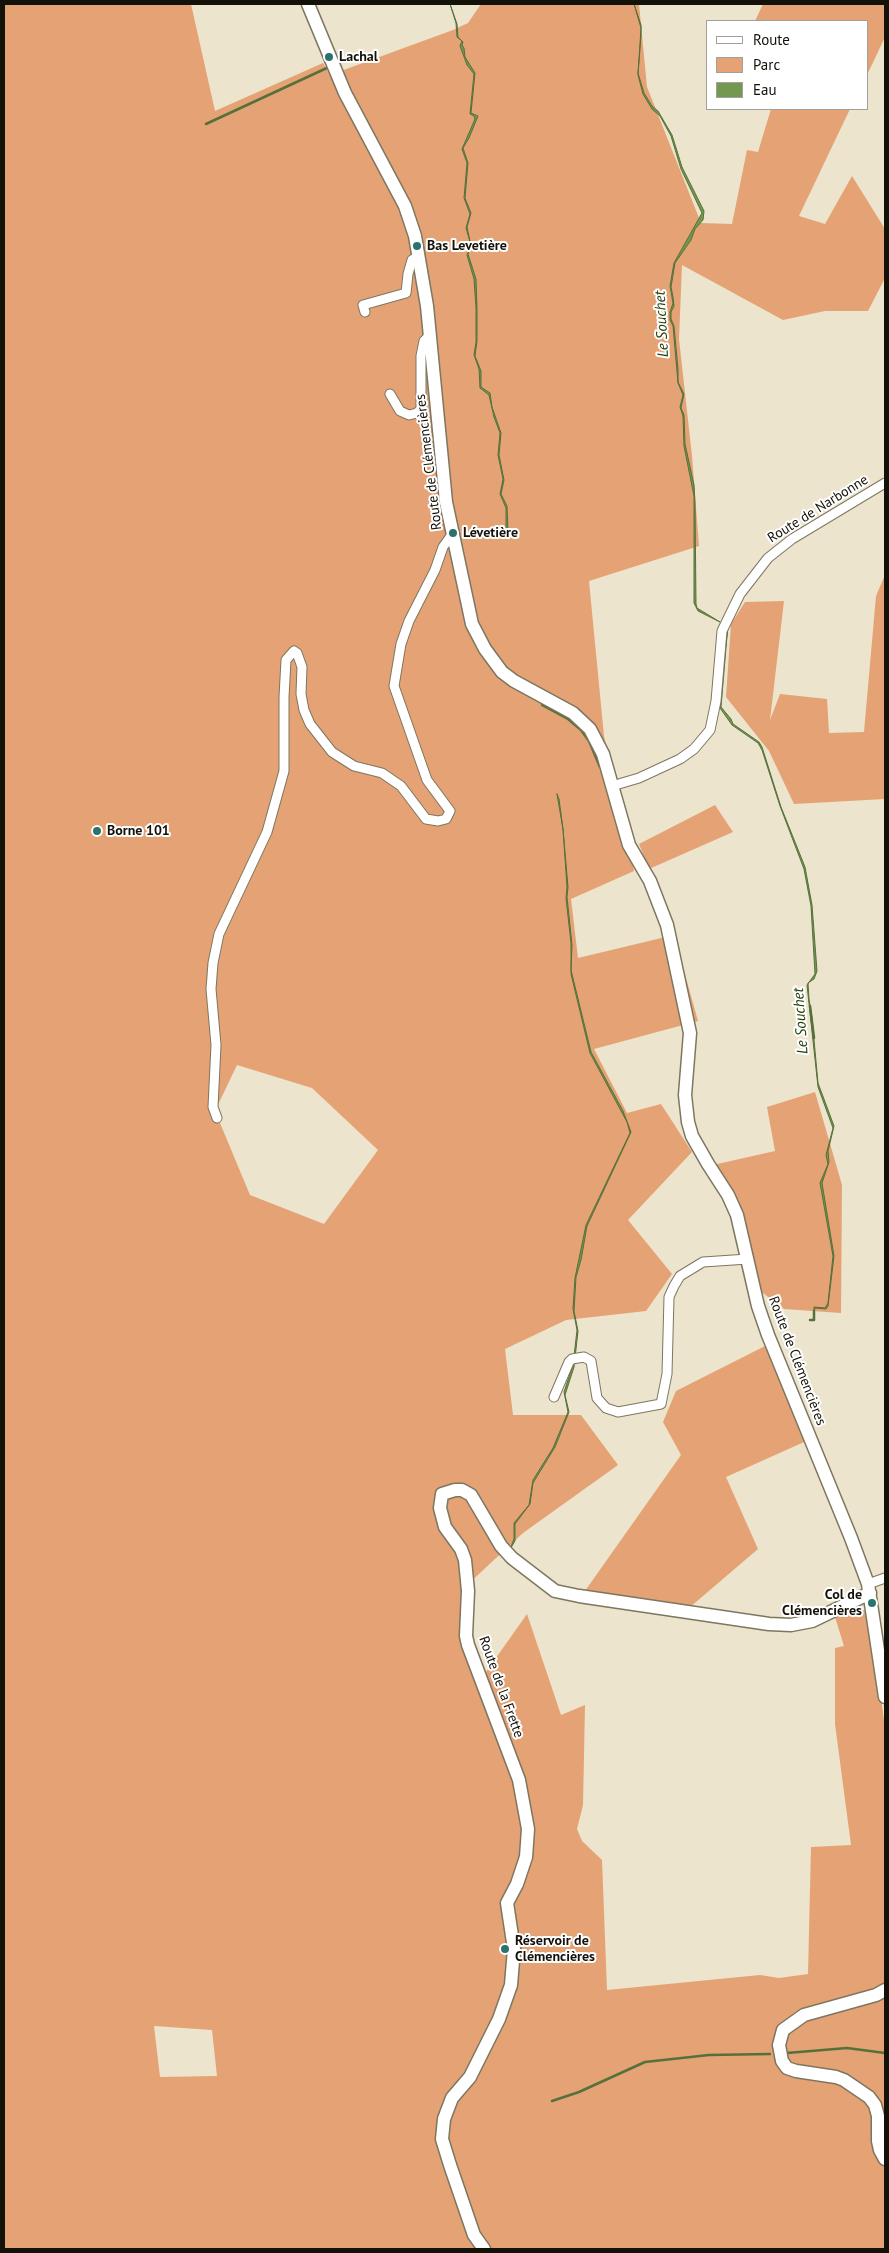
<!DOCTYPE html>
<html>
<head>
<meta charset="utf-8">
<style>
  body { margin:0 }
  #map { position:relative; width:889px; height:2253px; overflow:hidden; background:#ece4cc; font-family:"PT Sans",sans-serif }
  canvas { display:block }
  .frame { position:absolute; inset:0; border:5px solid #141109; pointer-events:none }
  .legend { position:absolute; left:706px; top:20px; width:162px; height:90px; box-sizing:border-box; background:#fff; border:1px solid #a1a09d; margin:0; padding:6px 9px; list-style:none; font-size:15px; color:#141109 }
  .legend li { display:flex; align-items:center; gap:10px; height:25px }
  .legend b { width:25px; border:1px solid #a1a09d }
</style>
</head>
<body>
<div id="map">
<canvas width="889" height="2253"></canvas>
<div class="frame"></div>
<ul class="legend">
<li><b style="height:6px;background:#fff"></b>Route</li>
<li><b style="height:14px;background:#e5a274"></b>Parc</li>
<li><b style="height:14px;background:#739951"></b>Eau</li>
</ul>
</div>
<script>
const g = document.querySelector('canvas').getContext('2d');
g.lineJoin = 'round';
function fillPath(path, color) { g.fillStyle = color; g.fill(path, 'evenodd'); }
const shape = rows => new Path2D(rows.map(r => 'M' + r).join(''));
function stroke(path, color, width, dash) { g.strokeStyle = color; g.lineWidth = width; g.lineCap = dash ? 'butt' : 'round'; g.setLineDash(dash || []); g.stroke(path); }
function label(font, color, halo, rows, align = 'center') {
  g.font = font + ' "PT Sans",sans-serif'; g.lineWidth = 4; g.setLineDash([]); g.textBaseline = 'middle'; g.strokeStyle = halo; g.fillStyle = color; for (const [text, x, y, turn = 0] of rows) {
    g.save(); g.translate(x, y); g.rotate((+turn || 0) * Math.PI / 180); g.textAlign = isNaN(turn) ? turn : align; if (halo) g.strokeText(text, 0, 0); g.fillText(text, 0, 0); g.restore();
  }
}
const green = shape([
  [4,4,191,4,215,111,323,63,330,75,453,30,468,23,481,4,639,4,647,87,701,223,732,224,747,150,758,152,771,109,850,109,799,216,825,224,852,176,885,229,885,278,868,311,825,311,783,320,682,265,679,339,692,456,699,546,589,581,604,736,634,871,571,899,578,958,674,935,698,1021,594,1049,627,1113,661,1104,692,1152,628,1220,672,1274,646,1311,566,1320,505,1349,513,1415,581,1415,618,1465,523,1533,466,1586,470,1634,486,1672,527,1614,561,1715,585,1705,583,1805,577,1829,582,1841,602,1860,607,1990,760,1975,779,1978,808,1974,811,1847,851,1845,835,1724,835,1648,844,1646,834,1614,851,1603,870,1614,885,1728,885,2249,4,2249],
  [237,1065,312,1088,378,1150,324,1224,250,1195,215,1111],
  [154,2026,212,2030,217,2076,160,2077],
  [763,4,885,4,885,37,868,73,868,21,755,21],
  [885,575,885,799,794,804,769,751,726,697,731,624,745,602,784,601,770,720,780,694,827,699,829,733,864,732,876,596],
  [715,805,733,832,649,869,639,844],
  [815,1092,842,1185,841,1313,784,1309,755,1287,751,1260,713,1165,775,1151,767,1107],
  [773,1342,813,1438,726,1477,758,1549,689,1608,580,1598,681,1455,663,1422,676,1391]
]);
const water = shape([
  [450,4,457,24,458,37,463,42,462,45,464,48,465,57,475,73,471,113,478,116,469,138,463,148,468,163,465,198,471,213,467,227,471,246,468,254,476,279,477,308,477,341,475,356,481,371,481,387,490,393,492,407,501,433,499,455,504,480,501,494,507,506,508,531,506,531,506,508,500,494,503,479,498,455,500,433,494,417,489,395,480,388,479,369,474,355,476,342,476,308,474,279,467,255,471,245,466,228,470,214,464,198,467,163,462,149,475,119,474,116,470,114,474,74,467,65,460,46,462,41,457,37,456,23,450,4],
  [634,4,641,25,641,36,638,73,644,93,652,106,658,111,672,135,682,167,704,211,703,220,695,229,691,240,675,263,671,287,673,297,674,306,671,312,671,319,674,326,678,369,678,382,684,394,681,408,684,415,685,444,687,453,694,485,695,503,696,604,697,608,720,622,698,611,694,603,694,496,684,446,683,416,680,407,683,395,678,383,673,326,670,320,670,312,673,303,670,286,674,263,702,213,681,169,671,136,660,116,652,109,643,94,638,75,641,28,634,4],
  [728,624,721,707,731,719,733,724,759,742,762,747,781,807,805,867,812,905,817,971,814,979,808,983,809,999,812,1018,818,1083,834,1126,828,1151,829,1162,822,1183,834,1256,828,1306,826,1309,815,1308,814,1313,814,1307,825,1308,828,1303,833,1256,820,1183,828,1164,826,1155,833,1128,818,1087,807,985,815,974,811,906,804,869,780,806,762,750,758,743,732,725,720,708,724,639,728,624],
  [557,794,559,799,563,829,568,887,567,897,572,945,571,970,591,1052,623,1111,631,1132,587,1226,581,1260,576,1277,574,1311,578,1331,574,1367,565,1395,569,1412,555,1447,533,1483,530,1504,515,1524,515,1541,509,1551,514,1539,514,1523,529,1505,533,1480,553,1448,568,1412,564,1392,573,1365,577,1330,573,1309,575,1278,586,1225,630,1133,627,1122,590,1053,571,974,571,943,566,898,567,887,563,829,557,794]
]);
const stream = shape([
  [206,124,329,67],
  [725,646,727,629],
  [542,705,568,719,581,730,589,741,600,767],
  [810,1006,814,1038],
  [810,1320,814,1320,814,1311],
  [787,2053,847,2048,885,2053],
  [552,2101,579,2092,645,2062,709,2055,770,2054]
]);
const street = shape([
  [365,312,363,305,406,293,408,274,412,260,419,256],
  [390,394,400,411,409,415,417,413,421,409,421,356,424,341,430,335],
  [612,786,639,778,680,759,694,749,710,730,716,701,722,631,740,594,768,558,792,539,885,483],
  [217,1118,213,1107,216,1045,211,989,213,963,219,934,267,832,284,771,284,697,286,660,294,651,297,653,302,667,301,694,304,710,310,724,332,752,354,766,382,773,401,786,426,819,438,821,446,819,450,811,427,780,394,686,401,644,409,621,435,570,443,547,453,533],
  [554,1397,569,1362,572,1359,584,1357,591,1361,597,1398,606,1408,618,1412,661,1404,667,1374,669,1297,674,1286,680,1276,703,1262,748,1259],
  [868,1584,885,1578]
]);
const secondary = shape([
  [308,4,345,93,405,206,415,236,427,306,446,502,472,624,485,649,502,672,514,681,573,713,590,729,603,754,629,845,650,881,667,925,690,1033,685,1095,688,1122,692,1136,708,1164,728,1195,737,1215,758,1306,768,1335,851,1538,868,1584,885,1697],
  [885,1990,876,1995,804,2015,783,2030,779,2045,782,2061,787,2068,796,2071,836,2077,844,2080,869,2097,875,2105,878,2116,878,2141,880,2150,885,2159],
  [484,2249,474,2235,450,2165,442,2139,444,2119,452,2098,470,2077,499,2019,511,1985,514,1949,507,1903,517,1884,526,1857,528,1829,519,1780,468,1645,466,1636,468,1591,465,1560,461,1549,445,1527,440,1508,442,1494,455,1490,462,1490,471,1495,501,1546,512,1558,555,1591,579,1596,769,1624,791,1625,812,1621,870,1593]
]);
const markers = [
  [329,57,5,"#2a736e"],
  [417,246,5,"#2a736e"],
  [453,533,5,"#2a736e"],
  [97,831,5,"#2a736e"],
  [872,1603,5,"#2a736e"],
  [505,1949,5,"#2a736e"]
];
const poiNames = [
  ["Lachal",339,57],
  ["Bas Levetière",427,246],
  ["Lévetière",463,533],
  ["Borne 101",107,831],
  ["Col de",862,1595,"right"],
  ["Clémencières",862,1611,"right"],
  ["Réservoir de",515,1941],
  ["Clémencières",515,1957]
];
const streetNames = [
  ["Route de Clémencières",429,462,-97],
  ["Route de Narbonne",818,509,-32],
  ["Route de Clémencières",797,1361,69],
  ["Route de la Frette",501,1687,70]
];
const waterNames = [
  ["Le Souchet",662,324,-93],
  ["Le Souchet",801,1021,-94]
];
fillPath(green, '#e5a274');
fillPath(water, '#739951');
stroke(water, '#56703b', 1);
stroke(stream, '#56703b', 2.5);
stroke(street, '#7d7660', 11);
stroke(secondary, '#7d7660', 15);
stroke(street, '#fff', 9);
stroke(secondary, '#fff', 12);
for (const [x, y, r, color] of markers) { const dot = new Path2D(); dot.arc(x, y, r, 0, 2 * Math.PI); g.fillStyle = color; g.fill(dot); stroke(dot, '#fff', 2); }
label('bold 14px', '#141109', '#fff', poiNames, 'left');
label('14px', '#141109', '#fff', streetNames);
label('italic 15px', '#27400a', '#fff', waterNames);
</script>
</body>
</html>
